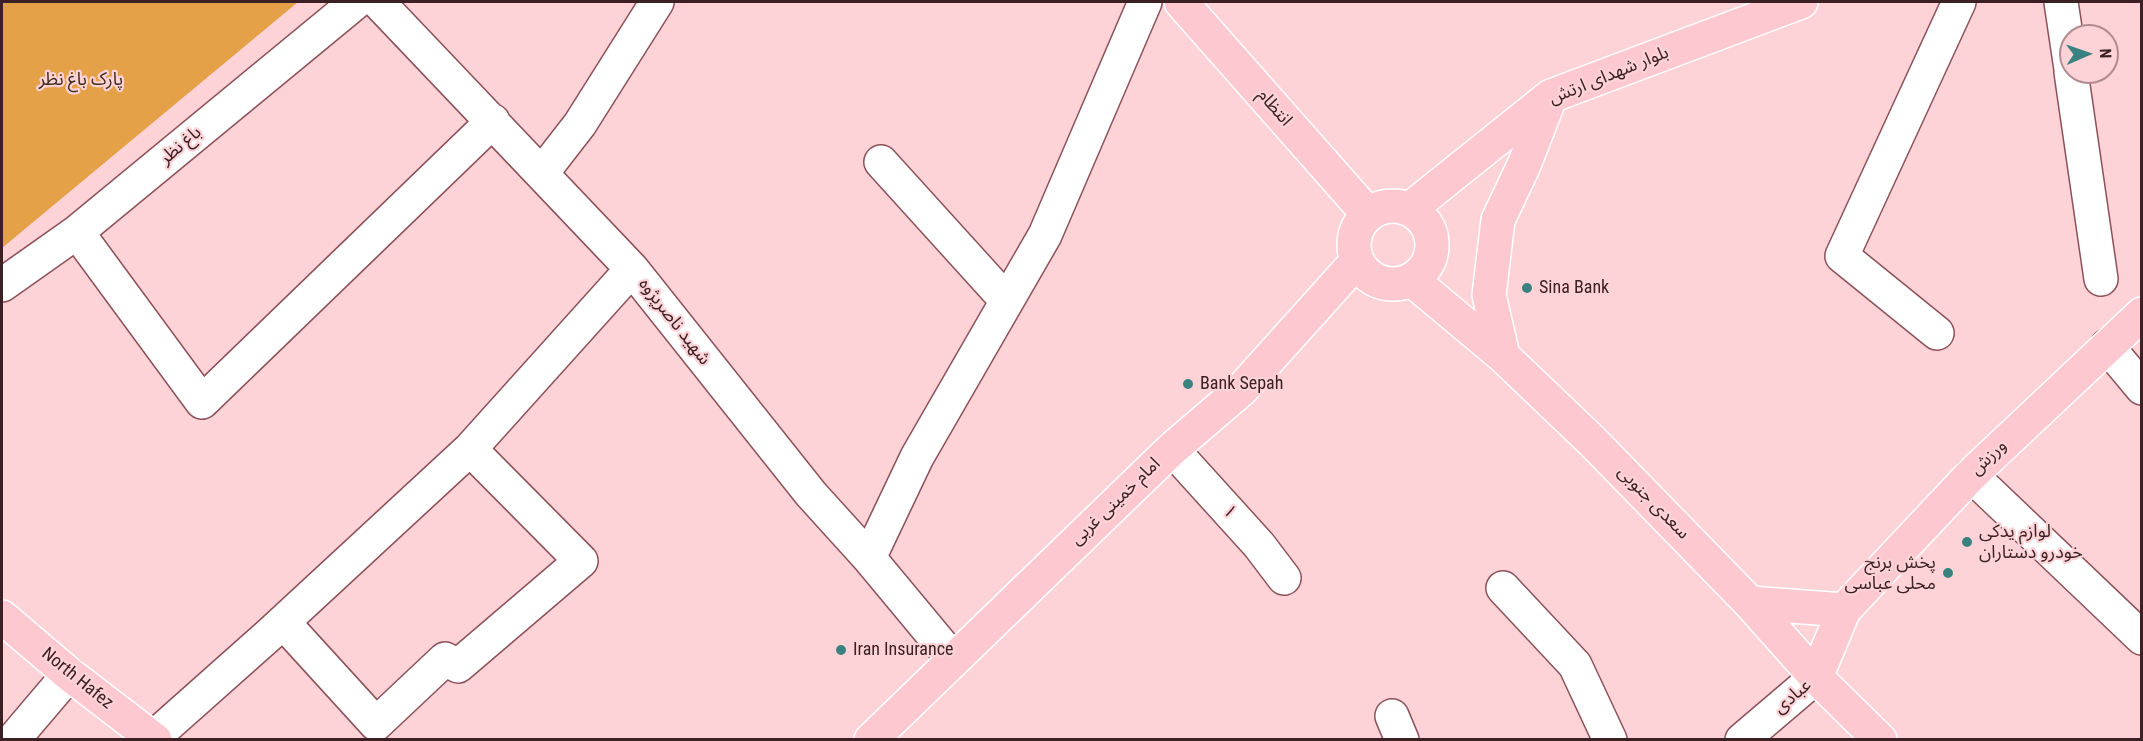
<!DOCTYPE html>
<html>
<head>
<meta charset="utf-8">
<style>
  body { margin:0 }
  #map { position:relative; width:2143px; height:741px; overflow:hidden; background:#fed3d7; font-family:"Roboto Condensed",sans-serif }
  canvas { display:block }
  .frame { position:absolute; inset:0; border:3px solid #3b2124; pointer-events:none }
  .north { position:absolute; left:2059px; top:24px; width:60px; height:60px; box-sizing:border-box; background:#fed3d7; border:2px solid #b08c8f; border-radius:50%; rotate:88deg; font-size:16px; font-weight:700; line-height:24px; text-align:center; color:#3b2124 }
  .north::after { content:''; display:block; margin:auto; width:21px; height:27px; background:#3a827f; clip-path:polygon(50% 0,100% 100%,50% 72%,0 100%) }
</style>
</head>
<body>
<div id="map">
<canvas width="2143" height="741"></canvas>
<div class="frame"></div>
<div class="north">N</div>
</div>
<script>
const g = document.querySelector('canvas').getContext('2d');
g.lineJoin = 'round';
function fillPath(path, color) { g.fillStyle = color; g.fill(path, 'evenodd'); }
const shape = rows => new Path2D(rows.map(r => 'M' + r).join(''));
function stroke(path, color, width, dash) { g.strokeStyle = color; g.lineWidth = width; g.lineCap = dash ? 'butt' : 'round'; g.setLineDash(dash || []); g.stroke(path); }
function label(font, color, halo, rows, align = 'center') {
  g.font = font + ' "Roboto Condensed","Noto Sans Arabic",sans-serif'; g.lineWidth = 4.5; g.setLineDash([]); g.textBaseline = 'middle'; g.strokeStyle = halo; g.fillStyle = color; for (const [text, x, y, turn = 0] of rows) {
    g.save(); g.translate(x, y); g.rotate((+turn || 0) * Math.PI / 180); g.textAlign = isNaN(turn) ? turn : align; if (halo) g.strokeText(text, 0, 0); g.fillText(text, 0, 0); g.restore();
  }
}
const green = shape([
  [2,2,298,2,2,248]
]);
const minor = shape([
  [378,2,632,269,811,494,869,558,953,659],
  [2061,2,2071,69],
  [2071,72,2101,279],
  [881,162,1007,301],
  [542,173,580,124,657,2],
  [77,232,202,402,493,121],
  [2,285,77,232,356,2],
  [1937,333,1842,256,1959,2],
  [2107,346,2142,388],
  [1172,449,1259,545,1284,578],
  [1971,475,2142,638],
  [869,558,917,457,1045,235,1145,2],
  [1503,588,1575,665,1610,740],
  [283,622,376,724,445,659,458,666,581,561,470,449],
  [1392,716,1402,740],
  [153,738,270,634,470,449,632,269],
  [13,740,69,674],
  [1742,740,1816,677]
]);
const major = shape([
  [1181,2,1368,214],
  '1354 245a39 39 0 1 1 78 0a39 39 0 1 1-78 0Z',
  [1410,209,1551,96,1801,2],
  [1412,280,1503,356,1592,441,1750,603,1816,677,1880,740],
  [1503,356,1489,295,1498,220,1524,165,1550,98],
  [1750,603,1844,610],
  [2,617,69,674,155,740],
  [1816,677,1844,610,1971,475,2142,314],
  [871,740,1172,449,1242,389,1357,261]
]);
const markers = [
  [1527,288,6,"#3a827f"],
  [1188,384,6,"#3a827f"],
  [1967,542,6,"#3a827f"],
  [1948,573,6,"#3a827f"],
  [841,650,6,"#3a827f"]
];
const streetNames = [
  ["بلوار شهدای ارتش",1609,76,-22],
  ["انتظام",1274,108,49],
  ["باغ نظر",181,146,-40],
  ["شهید ناصرپژوه",674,322,52],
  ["ورزش",1989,458,-44],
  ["امام خمینی غربی",1116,502,-44],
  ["سعدی جنوبی",1653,503,46],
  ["۱",1229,512,48],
  ["North Hafez",77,679,39],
  ["عبادی",1793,697,-40]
];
const parkNames = [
  ["پارک باغ نظر",81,80]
];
const poiNames = [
  ["Sina Bank",1539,288],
  ["Bank Sepah",1200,384],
  ["لوازم یدکی",1979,532],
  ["خودرو دستاران",1979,553],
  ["پخش برنج",1936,563,"right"],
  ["محلی عباسی",1936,584,"right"],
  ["Iran Insurance",853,650]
];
fillPath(green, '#e5a148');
stroke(minor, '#8d515a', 36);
stroke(major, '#fff', 36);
stroke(minor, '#fff', 33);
stroke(major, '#fec8d0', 33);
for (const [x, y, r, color] of markers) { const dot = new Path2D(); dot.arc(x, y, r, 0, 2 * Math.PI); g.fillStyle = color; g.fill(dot); stroke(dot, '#fed3d7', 2); }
label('18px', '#3b2124', '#fed3d7', streetNames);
label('18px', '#3c2c19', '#fed3d7', parkNames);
label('18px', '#3b2124', '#fed3d7', poiNames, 'left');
</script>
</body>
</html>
